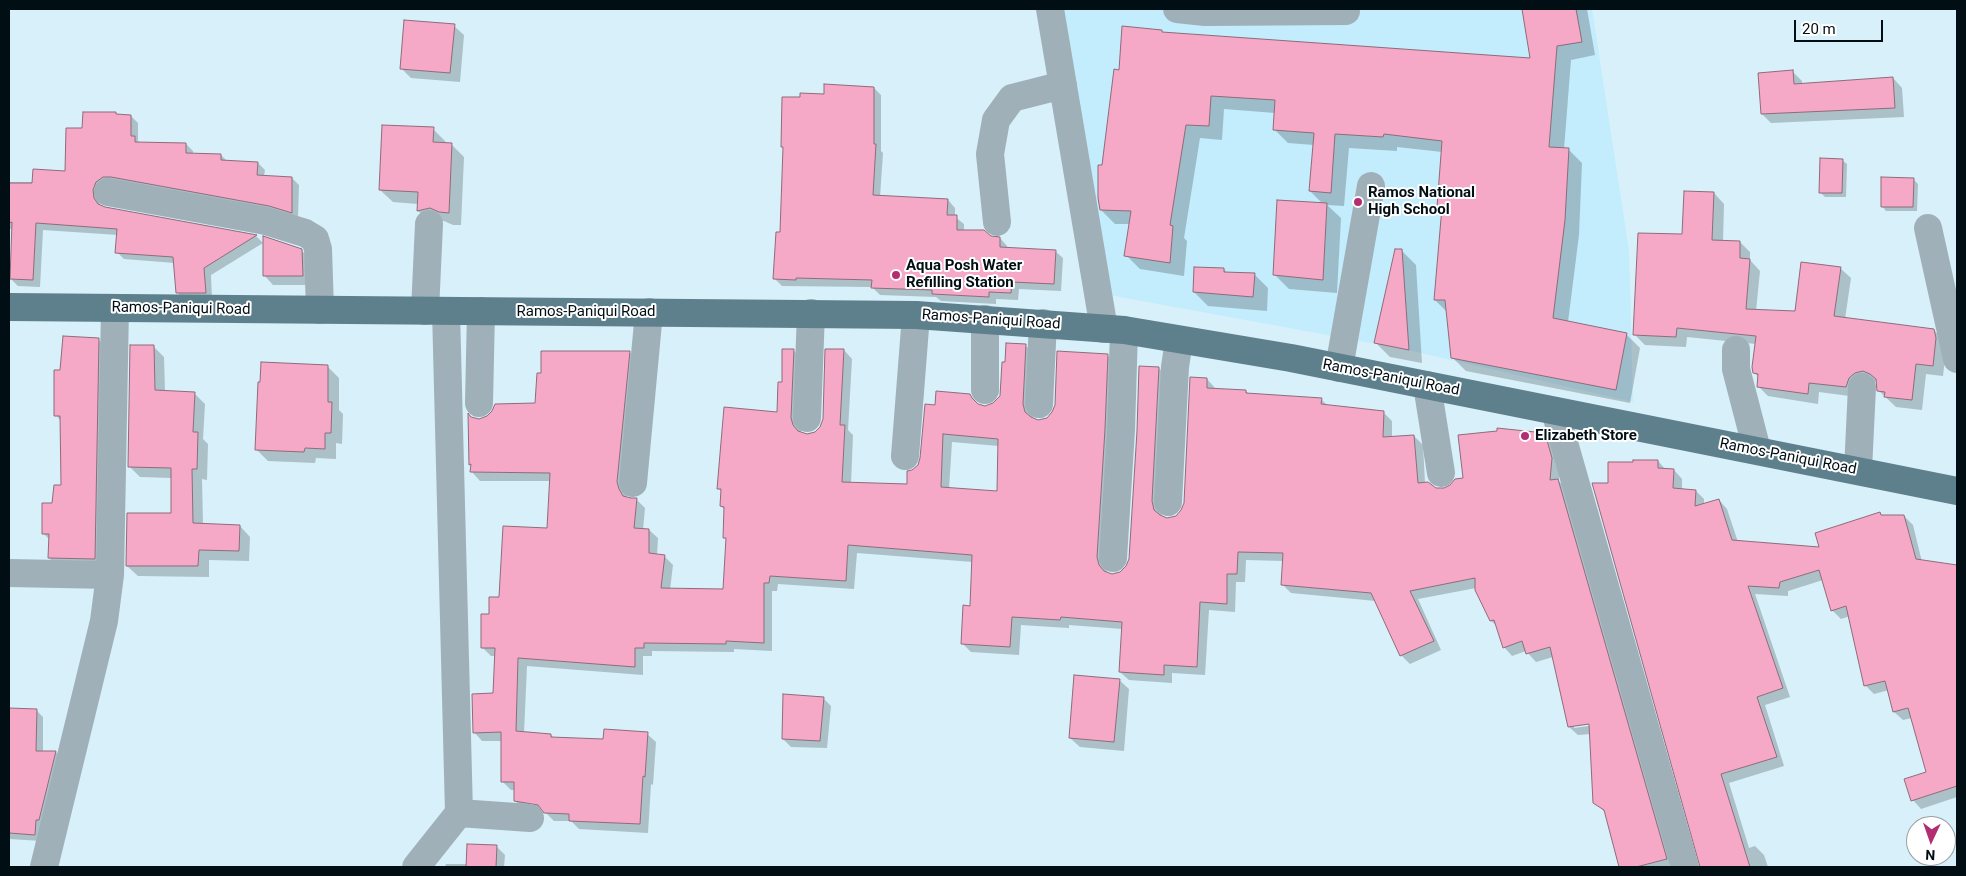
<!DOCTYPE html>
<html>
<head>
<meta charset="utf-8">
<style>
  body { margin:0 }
  #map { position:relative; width:1966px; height:876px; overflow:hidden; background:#d7f0fa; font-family:Roboto,sans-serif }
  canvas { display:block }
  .frame { position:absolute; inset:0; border:10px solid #010e14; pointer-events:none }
  .north { position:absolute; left:1906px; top:816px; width:50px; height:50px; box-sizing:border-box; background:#fff; border:1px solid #999fa1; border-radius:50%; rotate:183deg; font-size:14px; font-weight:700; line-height:20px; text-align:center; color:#010e14 }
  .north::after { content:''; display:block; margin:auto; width:18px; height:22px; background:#b32d72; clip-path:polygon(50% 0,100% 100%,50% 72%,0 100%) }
  .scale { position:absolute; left:1794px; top:20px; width:89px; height:22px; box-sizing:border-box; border:2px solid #010e14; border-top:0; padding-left:6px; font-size:15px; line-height:18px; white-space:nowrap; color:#010e14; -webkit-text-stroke:4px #fff; paint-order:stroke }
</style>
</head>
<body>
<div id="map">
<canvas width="1966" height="876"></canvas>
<div class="frame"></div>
<div class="north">N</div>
<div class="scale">20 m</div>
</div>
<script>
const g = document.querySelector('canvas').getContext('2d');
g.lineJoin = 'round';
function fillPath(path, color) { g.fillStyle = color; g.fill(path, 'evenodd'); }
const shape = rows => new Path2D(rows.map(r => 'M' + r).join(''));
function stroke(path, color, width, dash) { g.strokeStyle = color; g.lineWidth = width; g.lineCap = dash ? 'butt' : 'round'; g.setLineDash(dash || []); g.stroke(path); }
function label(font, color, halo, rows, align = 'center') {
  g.font = font + ' Roboto,sans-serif'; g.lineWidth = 4; g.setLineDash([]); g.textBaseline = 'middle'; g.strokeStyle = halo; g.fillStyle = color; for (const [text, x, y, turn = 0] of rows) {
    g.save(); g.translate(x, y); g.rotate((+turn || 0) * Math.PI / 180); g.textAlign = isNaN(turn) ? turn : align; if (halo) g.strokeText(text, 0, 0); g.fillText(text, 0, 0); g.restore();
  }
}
const built = shape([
  [1058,9,1592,9,1629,251,1633,402,1404,349,1109,295]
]);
const shadow = shape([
  [1523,9,1587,9,1595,55,1571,60,1564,149,1568,149,1582,163,1579,235,1568,322,1626,334,1640,348,1630,403,1466,371,1452,357,1447,312,1435,300,1443,210,1439,206,1442,152,1397,147,1397,151,1349,148,1344,206,1327,205,1341,218,1337,293,1289,289,1275,275,1323,204,1310,191,1314,145,1288,143,1274,129,1275,113,1224,109,1222,140,1200,138,1184,238,1187,241,1184,276,1140,269,1126,255,1130,224,1115,224,1101,210,1103,166,1115,71,1532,59],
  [454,26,464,35,460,82,411,78,401,68],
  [1793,72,1802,81,1802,84,1893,78,1902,88,1904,117,1771,123,1762,114],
  [874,88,881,95,881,151,883,153,880,197,948,200,955,208,955,217,964,224,964,231,1000,238,1007,246,1007,248,1055,251,1063,258,1061,291,1019,289,1018,300,996,299,996,304,941,301,936,297,880,295,872,287,782,286,774,278,801,98],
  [117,116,131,116,138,123,138,141,140,143,186,144,193,151,193,154,221,155,228,162,258,163,265,170,264,176,292,178,299,185,298,219,99,197,100,205,104,208,256,236,263,243,211,275,212,300,184,299,177,292,175,263,124,259,117,252,118,235,43,230,40,287,18,286,11,279,13,229,9,229,9,182,33,182,67,172,84,129],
  [433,129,446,142,446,144,451,144,464,157,461,225,453,225,444,221,431,223,418,211,418,204,393,202,380,190],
  [1842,160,1847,164,1846,197,1825,197,1820,192],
  [1913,179,1918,184,1917,211,1886,211,1882,206],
  [1714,193,1724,204,1723,242,1740,242,1750,252,1750,260,1760,271,1756,311,1796,313,1840,268,1851,278,1845,319,1934,330,1944,341,1946,350,1943,376,1926,374,1922,410,1896,407,1879,391,1877,382,1874,381,1866,383,1857,397,1819,392,1818,404,1768,396,1758,386,1759,377,1754,373,1756,344,1687,337,1686,347,1645,345,1634,334,1683,235],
  [301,250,311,260,312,285,273,285,264,275],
  [1402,251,1416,265,1422,363,1390,357,1376,343],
  [1224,269,1227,273,1254,274,1268,288,1267,311,1208,306,1194,292],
  [98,339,105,346,101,565,56,564,49,558,50,540,44,534,53,504,62,487,61,421,56,415,62,371],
  [153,346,164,357,165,392,194,393,205,404,203,439,208,444,207,480,202,479,203,525,240,526,250,537,249,561,209,560,209,577,138,576,127,566,172,515,172,478,140,477,129,466],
  [1026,346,1034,354,1032,413,1033,419,1038,421,1047,419,1107,355,1116,364,1106,567,1107,573,1111,575,1121,573,1127,567,1130,559,1159,368,1167,377,1161,511,1162,517,1167,519,1176,517,1182,511,1185,503,1207,379,1215,388,1215,390,1246,391,1249,394,1321,399,1328,406,1383,412,1392,421,1392,438,1414,436,1423,445,1425,483,1435,489,1444,490,1544,434,1553,443,1560,467,1559,481,1567,490,1674,867,1620,867,1606,813,1594,802,1591,734,1578,735,1569,727,1553,657,1536,662,1526,651,1512,656,1504,647,1497,626,1491,621,1476,588,1418,599,1441,650,1410,664,1401,655,1376,601,1291,593,1283,585,1284,561,1246,560,1245,582,1236,582,1235,612,1209,610,1205,675,1172,673,1172,683,1129,680,1120,672,1123,629,1069,625,1069,628,1021,625,1019,655,971,652,962,643,972,607,973,562,857,553,854,589,778,584,777,591,772,591,772,651,734,649,734,652,652,651,652,656,643,656,643,675,527,666,524,733,551,735,554,738,605,741,647,734,656,742,653,785,651,784,648,833,579,829,571,821,554,821,546,813,524,809,515,801,515,790,511,790,502,781,502,741,482,741,474,732,494,695,496,656,491,656,482,647,490,615,548,529,550,481,480,481,472,472,472,466,470,464,471,418,479,420,536,404,629,352,638,360,626,491,627,498,636,499,645,508,643,530,649,530,658,538,657,555,664,556,673,565,670,590,725,590,727,540,725,537,725,510,721,506,722,492,718,488,778,413,783,383,793,350,802,359,801,433,807,435,815,433,821,427,844,350,852,359,848,430,853,435,851,484,908,485,913,471,919,466,936,406,970,395,979,405,986,407,994,404,1001,397,1007,363],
  [952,442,999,446,998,493,949,489],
  [1595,722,1595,725,1574,728,1574,725],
  [327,366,339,378,339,410,343,414,342,444,336,443,336,459,316,458,315,463,268,461,256,449],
  [1658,461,1666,470,1674,470,1682,479,1682,490,1696,491,1704,499,1704,505,1719,500,1727,509,1738,542,1821,548,1882,516,1904,516,1913,525,1922,562,1957,566,1957,797,1921,809,1913,800,1928,772,1912,718,1903,720,1894,712,1889,690,1874,694,1865,685,1850,616,1841,619,1832,610,1823,580,1788,591,1788,596,1755,594,1790,697,1765,705,1784,766,1729,783,1749,848,1755,846,1764,855,1768,867,1701,867,1609,484],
  [1119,680,1129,689,1124,751,1080,747,1070,738],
  [823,698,831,706,827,748,791,747,783,739],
  [9,709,36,710,43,717,43,752,56,752,63,759,42,841,9,839],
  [468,845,497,847,505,855,504,867,445,867,446,864,467,864]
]);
const building = shape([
  [1522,9,1576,9,1582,42,1557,46,1549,147,1569,148,1565,220,1553,318,1627,333,1616,390,1451,358,1445,300,1434,300,1442,207,1437,207,1442,141,1384,134,1383,137,1335,134,1331,193,1309,191,1314,133,1273,130,1275,100,1211,96,1209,126,1186,125,1170,225,1173,226,1170,263,1124,256,1131,211,1100,210,1098,198,1098,165,1102,165,1114,69,1119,70,1122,26,1162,30,1162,32,1530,58,1522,9],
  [404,20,455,24,450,73,400,69,404,20],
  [1793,70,1794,84,1893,77,1895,108,1761,114,1758,73,1793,70],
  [824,84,874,87,874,144,876,144,873,195,948,199,947,215,957,215,957,230,984,230,991,236,1000,237,1000,247,1056,250,1054,284,1012,282,1011,293,989,292,989,297,932,294,932,290,871,288,872,280,796,278,796,280,773,279,776,232,780,232,783,147,781,147,782,97,800,97,800,93,824,94,824,84],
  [83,112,116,112,116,114,131,115,131,136,135,136,135,142,186,143,186,153,221,154,221,160,258,162,257,175,292,177,292,213,269,206,111,177,103,177,96,182,93,190,94,198,98,204,105,207,257,235,204,268,206,293,176,293,173,257,115,253,117,229,36,223,33,280,10,279,12,222,9,223,9,183,32,183,33,169,65,171,66,128,82,128,83,112],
  [382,125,434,127,433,142,452,143,449,213,439,212,430,208,417,211,418,192,379,190,382,125],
  [1820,158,1843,159,1842,193,1819,193,1820,158],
  [1881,177,1914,178,1913,207,1881,207,1881,177],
  [1684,191,1714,192,1712,240,1740,241,1740,258,1750,259,1746,309,1795,311,1801,262,1841,267,1834,316,1934,329,1936,338,1933,366,1916,364,1912,400,1884,397,1885,392,1877,391,1876,379,1870,374,1863,371,1855,373,1849,378,1846,387,1809,383,1808,394,1757,387,1758,374,1753,373,1752,367,1756,336,1677,328,1676,337,1633,335,1638,233,1682,234,1684,191],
  [1277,200,1327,203,1323,280,1273,275,1277,200],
  [263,236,302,249,303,276,263,276,263,236],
  [1395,249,1402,249,1409,350,1374,343,1395,249],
  [1194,267,1224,268,1224,272,1255,273,1253,297,1193,292,1194,267],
  [63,336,99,338,95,559,48,558,49,534,42,534,42,503,52,503,54,485,61,485,60,416,54,416,54,370,60,370,63,336],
  [1006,343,1026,344,1023,404,1025,412,1031,417,1038,420,1047,418,1052,412,1055,405,1057,351,1108,354,1105,429,1097,557,1099,565,1104,571,1112,574,1120,572,1126,566,1129,559,1137,431,1139,366,1159,367,1152,501,1154,510,1160,515,1167,518,1176,516,1181,510,1184,503,1190,377,1207,378,1207,388,1246,390,1246,393,1322,398,1321,404,1384,411,1383,437,1414,435,1418,483,1428,482,1436,488,1444,488,1450,485,1455,479,1463,478,1458,435,1497,431,1497,428,1545,433,1552,458,1550,480,1558,479,1667,859,1636,867,1619,867,1604,810,1593,803,1589,724,1568,727,1550,647,1526,654,1522,641,1503,648,1494,620,1490,621,1475,590,1475,578,1410,591,1434,641,1400,656,1371,593,1281,585,1283,553,1238,552,1237,574,1227,574,1227,604,1200,602,1197,667,1164,665,1164,675,1119,672,1122,622,1061,617,1060,620,1012,617,1010,647,961,644,963,605,970,606,972,555,848,545,846,581,770,576,769,583,764,583,764,643,726,641,726,644,644,643,644,648,635,648,635,667,518,658,516,731,551,734,551,737,603,739,604,729,648,732,645,777,643,776,640,824,569,821,569,814,544,813,538,805,514,801,514,782,501,782,501,732,473,733,472,694,493,693,495,648,481,648,481,614,489,614,489,597,499,597,503,526,547,528,550,473,470,472,471,464,469,465,468,413,471,417,479,419,487,416,492,411,495,404,535,403,537,373,541,373,541,351,630,351,617,482,619,489,623,496,631,498,637,498,634,528,649,529,649,553,665,555,661,588,723,589,726,538,723,538,724,507,720,506,721,489,717,489,724,407,777,412,778,382,782,382,782,349,794,349,791,418,793,425,798,431,807,434,815,432,820,427,823,419,825,349,844,349,840,425,845,425,842,482,907,484,907,471,912,470,918,465,920,458,925,404,935,405,936,391,970,394,972,398,978,404,985,406,993,403,1000,396,1002,362,1005,362,1006,343],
  [943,434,998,439,997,491,941,487,943,434],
  [130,345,154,345,155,390,195,392,193,432,198,432,197,469,192,469,193,523,240,525,239,551,199,550,198,566,126,566,127,513,171,513,171,468,128,467,130,345],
  [261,362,328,365,328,402,332,402,331,433,325,433,325,449,305,448,304,452,255,450,258,382,260,382,261,362],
  [1633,460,1658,460,1658,468,1674,469,1673,488,1696,490,1695,506,1719,499,1732,540,1819,547,1815,533,1880,512,1881,515,1904,515,1916,559,1957,565,1957,786,1911,801,1904,779,1926,772,1908,708,1893,712,1885,681,1864,686,1846,606,1831,611,1819,570,1780,582,1779,588,1748,586,1783,688,1757,697,1777,757,1721,774,1750,867,1700,867,1592,483,1608,483,1608,462,1633,462,1633,460],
  [1074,675,1120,679,1114,742,1069,738,1074,675],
  [783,694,824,697,820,741,782,739,783,694],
  [9,708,37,709,36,751,56,751,39,820,36,820,35,835,9,833,9,708],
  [467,844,497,845,496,867,466,867,467,844]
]);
const minor = shape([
  [1050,9,1104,329],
  [1177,9,1205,12,1346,11],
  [108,192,266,221,305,233,315,239,318,249,320,310],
  [997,222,990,154,996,120,1012,98,1063,85],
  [1928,228,1957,359],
  [425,311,429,224],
  [1736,350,1736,369,1757,450],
  [1339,368,1371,186],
  [1427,385,1441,473],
  [985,390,985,319],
  [479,403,481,311],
  [1039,404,1043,323],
  [1555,411,1685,867],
  [807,418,811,313],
  [905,456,916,315],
  [1858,470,1862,387],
  [633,483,649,312],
  [1168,502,1175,367,1179,340],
  [1113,558,1121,430,1124,330],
  [9,573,110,575],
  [459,813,530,818],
  [44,867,104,621,110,575,115,308],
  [416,867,459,813,446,311]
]);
const major = shape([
  [9,307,916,315,1124,330,1291,358,1957,491]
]);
const markers = [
  [1358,202,5,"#b32d72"],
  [896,275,5,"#b32d72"],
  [1525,436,5,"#b32d72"]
];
const poiNames = [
  ["Ramos National",1368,193],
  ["High School",1368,210],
  ["Aqua Posh Water",906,266],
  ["Refilling Station",906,283],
  ["Elizabeth Store",1535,436]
];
const streetNames = [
  ["Ramos-Paniqui Road",181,309,1],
  ["Ramos-Paniqui Road",586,312],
  ["Ramos-Paniqui Road",991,320,4],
  ["Ramos-Paniqui Road",1391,378,11],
  ["Ramos-Paniqui Road",1788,457,11]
];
fillPath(built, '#c3ecfc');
fillPath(shadow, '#0003');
fillPath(building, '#f5a9c7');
stroke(building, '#8f6b79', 1);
stroke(minor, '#9fb0b8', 28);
stroke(major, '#5e7f8c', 28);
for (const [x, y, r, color] of markers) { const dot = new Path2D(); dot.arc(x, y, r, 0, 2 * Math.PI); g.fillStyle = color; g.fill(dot); stroke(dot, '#fff', 2); }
label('bold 15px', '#010e14', '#fff', poiNames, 'left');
label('15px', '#010e14', '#fff', streetNames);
</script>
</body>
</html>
